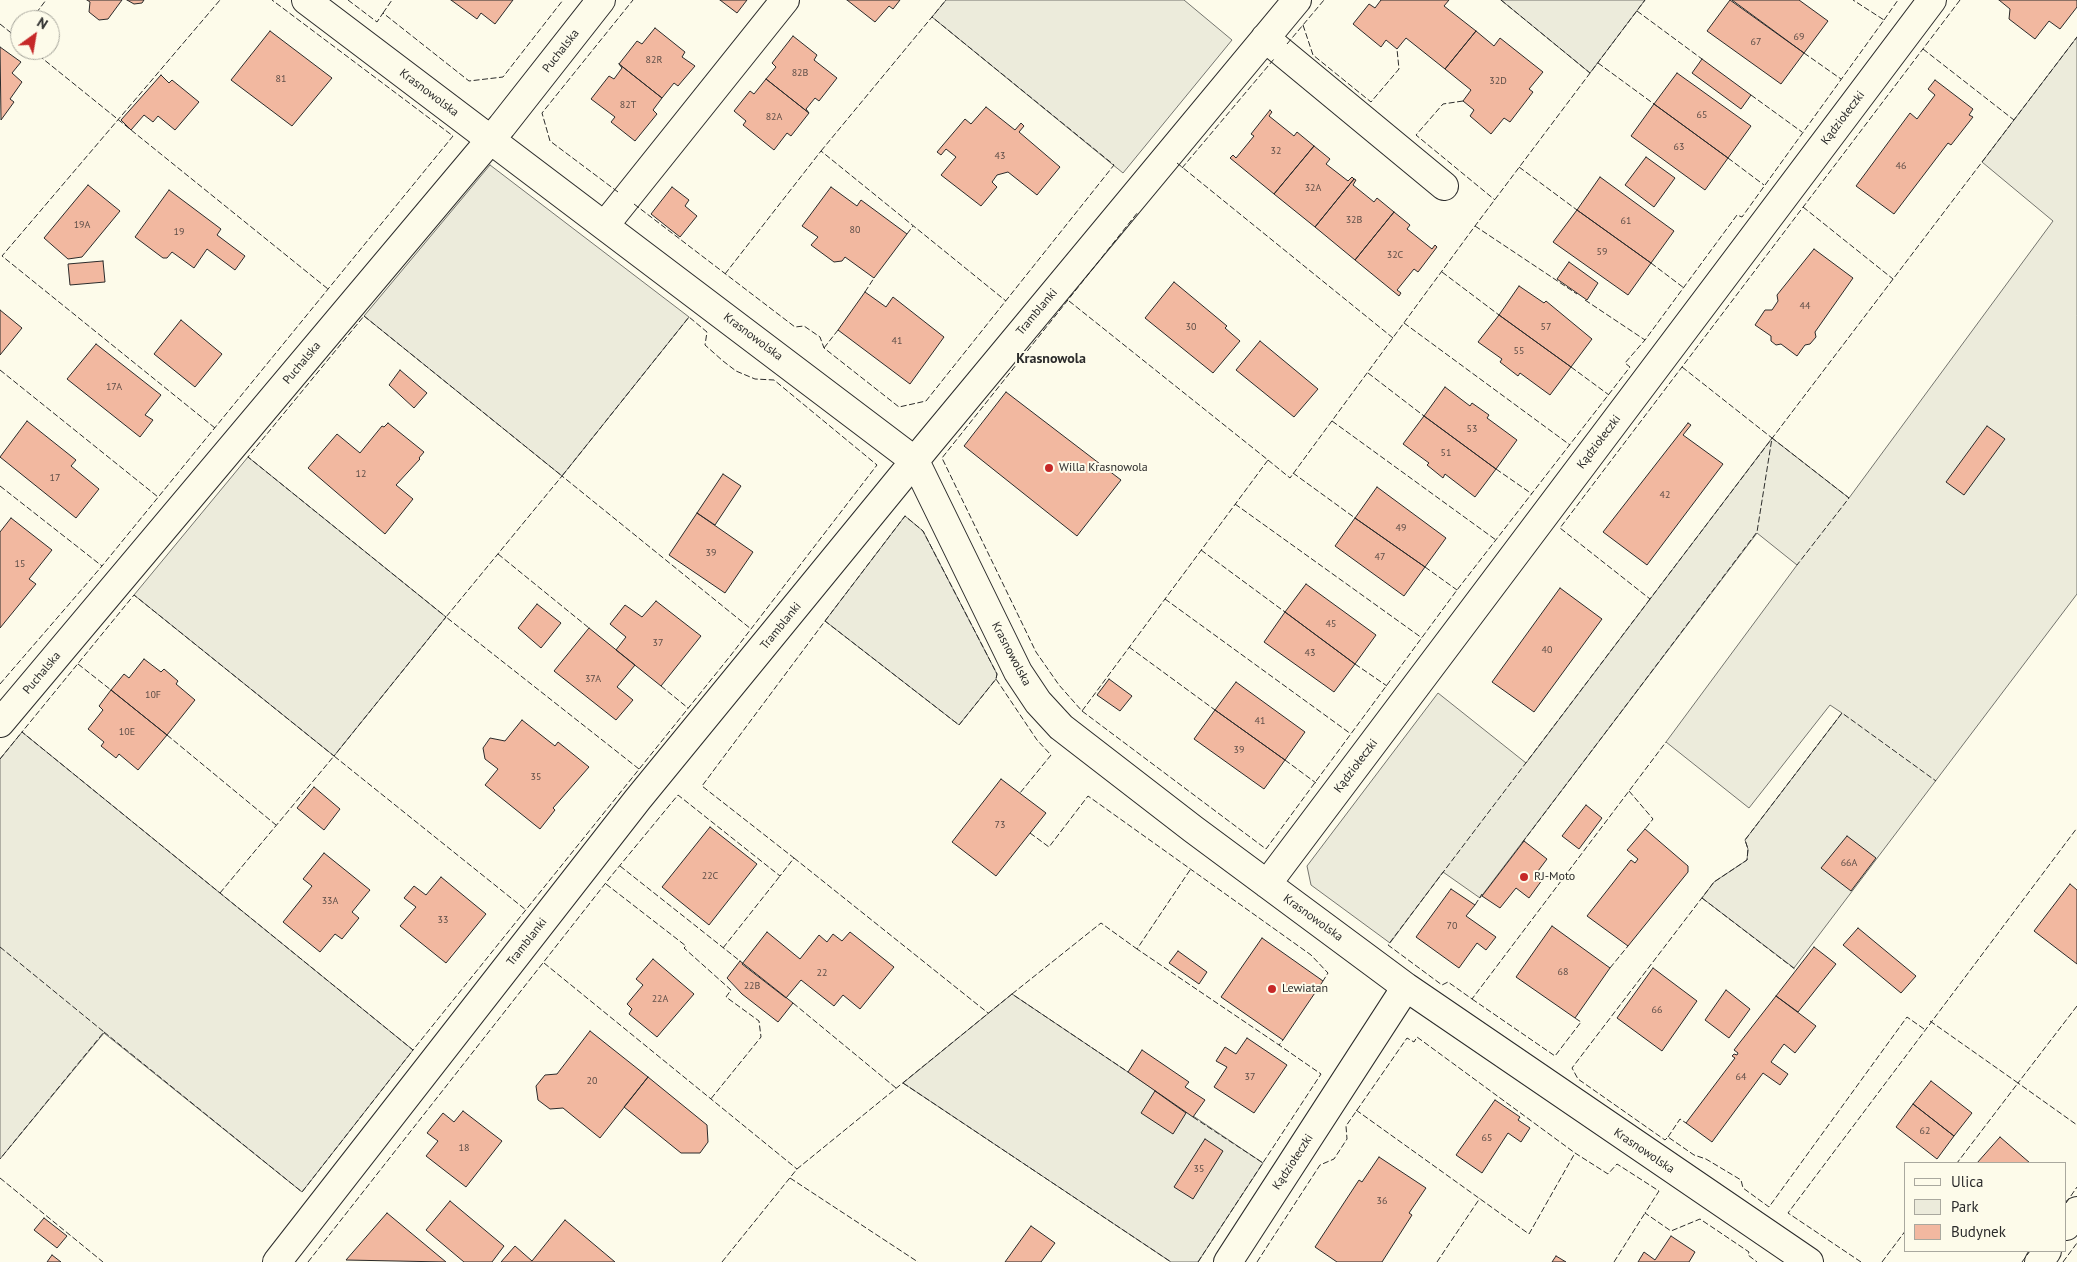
<!DOCTYPE html>
<html>
<head>
<meta charset="utf-8">
<style>
  body { margin:0 }
  #map { position:relative; width:2077px; height:1262px; overflow:hidden; background:#fdfbea; font-family:"PT Sans",sans-serif }
  canvas { display:block }
  .legend { position:absolute; left:1904px; top:1162px; width:162px; height:90px; box-sizing:border-box; background:#fdfbea; border:1px solid #a9a89e; margin:0; padding:6px 9px; list-style:none; font-size:15px; color:#2b2b2b }
  .legend li { display:flex; align-items:center; gap:10px; height:25px }
  .legend b { width:25px; border:1px solid #a9a89e }
  .north { position:absolute; left:10px; top:10px; width:50px; height:50px; box-sizing:border-box; background:#fdfbea; border:1px solid #a9a89e; border-radius:50%; rotate:32deg; font-size:14px; font-weight:700; line-height:20px; text-align:center; color:#2b2b2b }
  .north::after { content:''; display:block; margin:auto; width:18px; height:22px; background:#c62828; clip-path:polygon(50% 0,100% 100%,50% 72%,0 100%) }
</style>
</head>
<body>
<div id="map">
<canvas width="2077" height="1262"></canvas>
<ul class="legend">
<li><b style="height:6px;background:#fdfbea"></b>Ulica</li>
<li><b style="height:14px;background:#ecebdb"></b>Park</li>
<li><b style="height:14px;background:#f2b8a0"></b>Budynek</li>
</ul>
<div class="north">N</div>
</div>
<script>
const g = document.querySelector('canvas').getContext('2d');
g.lineJoin = 'round';
function fillPath(path, color) { g.fillStyle = color; g.fill(path, 'evenodd'); }
const shape = rows => new Path2D(rows.map(r => 'M' + r).join(''));
function stroke(path, color, width, dash) { g.strokeStyle = color; g.lineWidth = width; g.lineCap = dash ? 'butt' : 'round'; g.setLineDash(dash || []); g.stroke(path); }
function label(font, color, halo, rows, align = 'center') {
  g.font = font + ' "PT Sans",sans-serif'; g.lineWidth = 4; g.setLineDash([]); g.textBaseline = 'middle'; g.strokeStyle = halo; g.fillStyle = color; for (const [text, x, y, turn = 0] of rows) {
    g.save(); g.translate(x, y); g.rotate((+turn || 0) * Math.PI / 180); g.textAlign = isNaN(turn) ? turn : align; if (halo) g.strokeText(text, 0, 0); g.fillText(text, 0, 0); g.restore();
  }
}
const green = shape([
  [946,0,1184,0,1232,40,1123,173,932,17,946,0],
  [1501,0,1645,0,1590,73,1501,0],
  [2077,37,2077,594,1794,968,1702,898,1714,882,1747,860,1748,849,1745,840,1842,713,1830,705,1749,808,1666,742,1797,565,1757,533,1480,898,1443,872,1390,943,1311,885,1307,866,1438,693,1526,763,1772,438,1849,498,2053,221,1982,162,2077,37],
  [490,165,689,317,562,476,364,316,490,165],
  [248,457,446,617,334,756,134,595,248,457],
  [905,516,923,531,997,674,996,679,959,725,825,621,905,516],
  [22,732,413,1050,302,1192,104,1033,0,1159,0,759,22,732],
  [1012,994,1263,1163,1198,1262,1171,1262,903,1083,1012,994]
]);
const building = shape([
  [87,0,122,0,108,19,99,20,89,12,90,2,87,0],
  [127,0,144,0,142,3,134,4,127,0],
  [451,0,513,0,495,24,481,13,477,19,451,0],
  [720,0,747,0,737,13,720,0],
  [847,0,900,0,893,9,889,6,875,22,847,0],
  [1381,0,1449,0,1444,6,1476,31,1445,69,1406,38,1397,49,1386,40,1381,47,1353,24,1369,4,1375,8,1381,0],
  [1730,0,1804,53,1781,84,1707,31,1730,0],
  [1732,0,1799,0,1828,21,1804,53,1732,0],
  [1999,0,2077,0,2077,7,2060,29,2049,21,2035,39,2009,19,2010,9,1999,0],
  [655,28,685,52,682,57,695,66,678,86,674,83,662,98,619,64,637,41,642,44,655,28],
  [270,31,332,78,292,126,231,80,270,31],
  [1476,31,1494,46,1500,38,1543,72,1529,89,1533,92,1510,122,1504,118,1491,134,1470,116,1474,110,1463,101,1471,90,1445,69,1476,31],
  [793,36,817,55,814,60,837,78,819,101,815,98,806,109,809,113,766,79,776,67,772,63,793,36],
  [0,47,21,62,12,73,22,82,10,99,14,102,1,120,0,47],
  [1702,59,1751,95,1741,109,1692,73,1702,59],
  [619,64,662,98,653,110,657,114,635,141,611,122,615,117,591,99,609,76,614,79,622,68,619,64],
  [1677,73,1751,126,1728,158,1654,104,1677,73],
  [161,75,169,83,172,80,199,102,175,130,158,116,153,122,144,115,131,130,121,120,161,75],
  [766,79,809,113,791,136,787,133,774,150,743,125,746,121,734,111,750,91,754,94,766,79],
  [1935,80,1973,109,1969,115,1973,117,1951,145,1948,143,1894,214,1856,186,1910,113,1917,119,1935,95,1928,89,1935,80],
  [1654,104,1728,158,1705,190,1631,136,1654,104],
  [986,107,1015,130,1021,123,1024,126,1019,132,1060,167,1037,195,1008,172,997,175,992,182,997,187,981,206,941,175,956,157,946,149,941,155,937,152,965,119,971,124,986,107],
  [1270,110,1272,112,1269,116,1294,136,1297,132,1314,146,1274,194,1230,158,1233,155,1236,158,1254,136,1251,134,1270,110],
  [1314,146,1330,159,1326,164,1348,181,1352,177,1354,179,1315,227,1274,194,1314,146],
  [1646,157,1675,178,1654,207,1625,185,1646,157],
  [1600,177,1674,231,1651,263,1577,210,1600,177],
  [1354,179,1356,180,1353,185,1374,202,1377,198,1394,212,1355,260,1315,227,1354,179],
  [88,185,120,211,82,257,68,259,44,238,88,185],
  [672,187,689,200,685,206,697,216,680,237,651,214,672,187],
  [831,187,857,206,861,200,907,234,874,278,845,257,842,261,834,262,811,245,818,237,802,226,831,187],
  [169,190,221,229,217,235,245,256,235,270,207,249,194,268,172,252,167,258,163,258,135,237,169,190],
  [1577,210,1651,263,1628,295,1553,242,1577,210],
  [1394,212,1410,225,1407,229,1432,249,1435,245,1437,247,1418,272,1414,269,1397,290,1401,293,1399,296,1355,260,1394,212],
  [1814,249,1853,278,1815,332,1816,337,1810,344,1805,345,1797,356,1781,344,1776,345,1771,341,1771,336,1755,325,1765,310,1772,310,1778,301,1777,295,1814,249],
  [103,261,105,282,70,285,68,264,103,261],
  [1569,262,1598,283,1587,300,1557,279,1569,262],
  [1174,282,1227,326,1225,328,1240,341,1213,373,1145,318,1174,282],
  [1519,286,1544,303,1546,301,1592,339,1571,367,1499,315,1519,286],
  [865,292,886,307,893,297,944,337,910,384,838,330,865,292],
  [0,310,22,328,0,355,0,310],
  [1499,315,1571,367,1550,395,1520,373,1518,376,1500,362,1502,359,1478,342,1499,315],
  [181,320,222,354,195,387,154,354,181,320],
  [1260,341,1318,389,1294,417,1236,370,1260,341],
  [96,344,161,395,145,415,153,420,140,437,67,379,96,344],
  [400,370,427,393,414,408,389,385,400,370],
  [1445,387,1470,406,1472,403,1489,415,1487,418,1517,440,1496,469,1424,416,1445,387],
  [1006,392,1121,480,1077,536,964,446,1006,392],
  [1424,416,1496,469,1475,497,1445,474,1443,478,1427,465,1429,463,1403,444,1424,416],
  [27,421,76,460,71,466,99,489,76,518,0,457,27,421],
  [388,423,424,452,419,458,420,459,396,485,413,499,385,534,308,468,337,434,360,453,382,426,384,427,388,423],
  [1688,423,1691,425,1683,435,1723,464,1647,565,1603,532,1688,423],
  [1987,426,2005,439,1964,495,1946,482,1987,426],
  [723,474,741,486,715,525,697,513,723,474],
  [1377,487,1446,538,1425,567,1355,518,1377,487],
  [697,513,753,552,725,593,669,555,697,513],
  [11,518,52,550,29,579,36,584,0,628,0,532,11,518],
  [1355,518,1425,567,1404,596,1335,546,1355,518],
  [1306,584,1376,635,1355,664,1285,612,1306,584],
  [1560,588,1602,619,1534,712,1492,682,1560,588],
  [656,601,701,636,661,686,616,650,626,637,610,624,625,605,642,617,656,601],
  [537,604,561,623,541,648,518,628,537,604],
  [1285,612,1355,664,1334,692,1264,642,1285,612],
  [589,628,635,665,617,687,633,700,616,720,554,671,589,628],
  [144,659,161,672,164,669,178,681,176,684,195,700,167,735,111,690,124,674,129,678,144,659],
  [1109,679,1132,696,1120,711,1097,695,1109,679],
  [1236,682,1305,732,1285,760,1215,710,1236,682],
  [111,690,167,735,138,770,119,754,116,758,101,746,104,742,88,729,103,710,99,706,111,690],
  [1215,710,1285,760,1264,789,1194,739,1215,710],
  [522,720,555,746,558,742,589,767,553,808,555,810,540,829,485,785,498,769,485,759,483,748,490,738,505,741,522,720],
  [1001,779,1046,813,996,876,952,842,1001,779],
  [314,787,340,809,324,830,297,808,314,787],
  [1586,805,1602,818,1579,849,1562,836,1586,805],
  [710,827,757,864,709,925,662,887,710,827],
  [1645,829,1688,866,1688,872,1628,946,1587,916,1631,860,1635,863,1638,859,1627,850,1645,829],
  [1847,836,1876,858,1851,891,1821,868,1847,836],
  [1524,841,1547,859,1538,871,1545,876,1529,898,1516,888,1500,908,1482,896,1524,841],
  [324,853,370,890,352,912,359,918,342,939,335,934,320,952,283,922,312,886,303,879,324,853],
  [441,877,486,914,446,963,400,926,416,907,404,898,414,886,426,895,441,877],
  [2070,884,2077,890,2077,964,2034,931,2070,884],
  [1451,889,1475,905,1466,916,1496,937,1486,950,1477,943,1459,968,1416,937,1451,889],
  [1552,926,1610,968,1575,1018,1516,977,1552,926],
  [1858,928,1916,976,1901,993,1843,945,1858,928],
  [767,932,800,959,819,935,827,942,833,934,842,941,850,932,894,967,860,1009,843,995,834,1006,801,980,786,998,742,964,767,932],
  [1262,938,1323,981,1283,1040,1221,997,1262,938],
  [1814,947,1836,964,1798,1012,1776,996,1814,947],
  [1178,951,1207,972,1199,984,1169,963,1178,951],
  [653,959,694,994,657,1037,629,1014,632,1009,627,1004,643,985,636,979,653,959],
  [740,961,793,1003,778,1022,742,994,727,978,740,961],
  [1653,968,1697,1001,1662,1051,1617,1018,1653,968],
  [1726,990,1750,1009,1729,1038,1705,1020,1726,990],
  [1776,996,1816,1026,1795,1053,1784,1044,1771,1062,1788,1074,1780,1085,1763,1073,1712,1142,1686,1123,1735,1058,1732,1056,1734,1054,1737,1055,1738,1053,1734,1050,1776,996],
  [590,1031,648,1077,600,1138,563,1108,550,1109,538,1100,536,1086,545,1075,557,1074,590,1031],
  [1247,1038,1287,1065,1254,1113,1214,1087,1227,1067,1216,1061,1225,1047,1236,1054,1247,1038],
  [1142,1050,1189,1082,1185,1087,1205,1100,1193,1117,1128,1072,1142,1050],
  [648,1077,707,1125,708,1142,700,1153,681,1153,624,1107,648,1077],
  [1931,1081,1972,1113,1954,1136,1913,1104,1931,1081],
  [1155,1091,1186,1113,1173,1134,1141,1113,1155,1091],
  [1495,1100,1520,1117,1518,1120,1530,1128,1521,1142,1508,1133,1482,1173,1456,1155,1495,1100],
  [1913,1104,1954,1136,1937,1159,1896,1127,1913,1104],
  [463,1111,502,1141,466,1187,426,1156,438,1141,427,1133,443,1113,454,1122,463,1111],
  [2000,1137,2030,1163,1977,1163,2000,1137],
  [1205,1139,1223,1151,1193,1199,1174,1187,1205,1139],
  [1379,1157,1426,1188,1409,1213,1412,1215,1382,1262,1337,1262,1315,1247,1359,1180,1362,1182,1379,1157],
  [450,1201,504,1246,492,1262,464,1262,426,1230,450,1201],
  [387,1213,446,1262,346,1260,387,1213],
  [44,1218,67,1236,57,1248,34,1230,44,1218],
  [565,1220,615,1262,501,1262,515,1246,532,1261,565,1220],
  [1031,1226,1055,1243,1041,1262,1005,1262,1031,1226],
  [1671,1236,1695,1252,1689,1262,1638,1262,1644,1252,1655,1260,1671,1236],
  [52,1255,61,1262,47,1262,52,1255],
  [1556,1256,1566,1262,1552,1262,1556,1256]
]);
const minor = shape([
  [306,0,915,461,1018,672,1038,702,1061,727,1193,829,1406,987,1809,1262],
  [1265,38,1444,186],
  [605,225,785,0],
  [0,723,502,126,601,0],
  [1267,884,1932,0],
  [2066,1226,2077,1211],
  [277,1262,638,799,926,447,1297,0],
  [1228,1262,1406,987],
  [2039,1262,2047,1251]
]);
const fence = shape([
  [348,0,377,22,383,13,469,81,503,77,563,0],
  [1501,0,1590,73],
  [1960,0,1560,528,1650,599,2077,37],
  [1637,11,1702,59],
  [383,13,392,0],
  [31,20,46,0],
  [1884,20,1898,0],
  [0,24,20,40],
  [1303,25,1313,55,1371,102,1399,69,1397,49],
  [1287,44,1324,0],
  [1923,49,2014,120],
  [32,50,328,289],
  [1804,53,1841,79],
  [1598,63,1654,104],
  [1751,95,1802,132],
  [1463,101,1443,104,1416,135,1495,200],
  [821,151,946,0],
  [1728,158,1764,185],
  [1177,163,1393,338],
  [1519,167,1577,210],
  [1182,168,1274,59],
  [618,192,550,141,542,113,633,0],
  [634,204,795,327,804,326,820,337,824,348,899,407,926,401,1114,165,932,17],
  [1803,207,1893,279],
  [1475,226,1577,294],
  [907,234,913,226],
  [1651,263,1684,288],
  [1442,272,1499,315],
  [725,274,821,151,1006,301],
  [865,292,874,278],
  [1585,300,1645,340],
  [1069,301,1268,460,1082,711,1059,685,1036,652,942,458,1138,212],
  [364,316,562,476,689,317,707,332,705,345,723,361,736,371,755,379,774,380,877,465,731,655,413,1050,22,732,134,595,334,756,446,617,248,457,364,316],
  [1404,323,1570,445],
  [824,348,838,330],
  [1571,367,1609,395],
  [1682,367,1772,438],
  [0,370,158,497],
  [1368,373,1424,416],
  [1332,421,1496,540],
  [215,428,2,256,220,0],
  [1268,460,1290,478,1475,226,1645,0],
  [1496,469,1532,494],
  [1293,473,1355,518],
  [0,486,102,566],
  [1235,504,1422,638],
  [1201,550,1285,612],
  [498,554,589,628],
  [1425,567,1457,590],
  [1165,599,1351,734],
  [1650,599,1388,945,1442,985,1448,982,1472,999,1666,742],
  [825,621,905,516,923,531,997,674,996,679],
  [1129,647,1215,710],
  [78,664,111,690],
  [1355,664,1387,686],
  [0,684,102,566,453,136,272,0],
  [661,686,688,708],
  [1082,711,1266,849,1457,590,1630,367,1625,363,1645,340,1737,215,1742,217,1884,20,1853,0],
  [167,735,276,825],
  [0,759,22,732],
  [1285,760,1316,783],
  [639,769,446,617,562,476,751,629],
  [1629,791,1653,819,1645,829],
  [1030,833,1049,847,1088,796,1311,955,1328,973,1323,981],
  [1522,843,1757,532,1772,438,1849,498,1797,565],
  [794,858,988,1013],
  [620,866,740,961],
  [1190,870,1137,949,1279,1045],
  [606,884,686,946,684,948,731,990,726,997,759,1021,761,1037,710,1100],
  [220,893,334,756,526,910],
  [1702,898,1796,970],
  [1475,905,1482,894],
  [0,947,104,1032,0,1159],
  [723,948,780,876],
  [544,963,797,1169],
  [1610,968,1628,946],
  [1012,994,1101,923,1137,949],
  [1472,999,1555,1056,1581,1022,1575,1018],
  [793,1003,896,1088],
  [2077,1006,2018,1083,2077,1125],
  [1930,1021,2018,1083,1957,1163],
  [1924,1029,1907,1017,1769,1207,1743,1188,1741,1180,1706,1159,1694,1155,1668,1137,1665,1140,1578,1079,1572,1068,1714,882,1747,860,1748,849,1745,840,1842,713,1936,781],
  [104,1032,302,1192,413,1050],
  [903,1083,1171,1262],
  [1356,1110,1529,1234,1575,1153],
  [1193,1117,1263,1163],
  [1668,1137,1680,1119,1686,1123],
  [0,1178,103,1262],
  [790,1178,918,1262],
  [2066,1203,2077,1187],
  [308,1262,612,875,678,795,780,876,794,858,702,786,825,621,959,725,996,679,1037,740,1051,755,1020,793],
  [722,1262,797,1169,1012,994,1128,1072],
  [1198,1262,1321,1074,1279,1045,1283,1040],
  [1257,1262,1320,1165,1334,1159,1347,1139,1346,1126,1407,1038,1414,1042,1417,1037,1575,1153,1608,1174,1617,1164,1659,1191,1645,1213,1671,1231,1700,1219,1749,1252,1748,1255,1757,1262],
  [1437,1262,1480,1198],
  [1614,1262,1645,1213],
  [1861,1262,1788,1213,2077,828],
  [1882,1262,1906,1230],
  [2022,1262,2030,1251],
  [2063,1262,2077,1243]
]);
const markers = [
  [1049,468,5,"#c62828"],
  [1524,877,5,"#c62828"],
  [1272,989,5,"#c62828"]
];
const numberNames = [
  ["69",1799,37],
  ["67",1756,42],
  ["82R",654,60],
  ["82B",800,73],
  ["81",281,79],
  ["32D",1498,81],
  ["82T",628,105],
  ["65",1702,115],
  ["82A",774,117],
  ["63",1679,147],
  ["32",1276,151],
  ["43",1000,156],
  ["46",1901,166],
  ["32A",1313,188],
  ["32B",1354,220],
  ["61",1626,221],
  ["19A",82,225],
  ["80",855,230],
  ["19",179,232],
  ["59",1602,252],
  ["32C",1395,255],
  ["44",1805,306],
  ["30",1191,327],
  ["57",1546,327],
  ["41",897,341],
  ["55",1519,351],
  ["17A",114,387],
  ["53",1472,429],
  ["51",1446,453],
  ["12",361,474],
  ["17",55,478],
  ["42",1665,495],
  ["49",1401,528],
  ["39",711,553],
  ["47",1380,557],
  ["15",20,564],
  ["45",1331,624],
  ["37",658,643],
  ["40",1547,650],
  ["43",1310,653],
  ["37A",593,679],
  ["10F",153,695],
  ["41",1260,721],
  ["10E",127,732],
  ["39",1239,750],
  ["35",536,777],
  ["73",1000,825],
  ["66A",1849,863],
  ["22C",710,876],
  ["33A",330,901],
  ["33",443,920],
  ["70",1452,926],
  ["68",1563,972],
  ["22",822,973],
  ["22B",752,986],
  ["22A",660,999],
  ["66",1657,1010],
  ["37",1250,1077],
  ["64",1741,1077],
  ["20",592,1081],
  ["62",1925,1131],
  ["65",1487,1138],
  ["18",464,1148],
  ["35",1199,1169],
  ["36",1382,1201]
];
const streetNames = [
  ["Puchalska",561,51,-52],
  ["Krasnowolska",429,93,37],
  ["Kądziołeczki",1843,118,-53],
  ["Tramblanki",1037,312,-50],
  ["Krasnowolska",753,337,37],
  ["Puchalska",302,363,-50],
  ["Kądziołeczki",1599,442,-53],
  ["Tramblanki",781,626,-51],
  ["Krasnowolska",1011,654,62],
  ["Puchalska",42,673,-50],
  ["Kądziołeczki",1356,766,-53],
  ["Krasnowolska",1313,918,36],
  ["Tramblanki",527,942,-52],
  ["Krasnowolska",1644,1151,34],
  ["Kądziołeczki",1293,1162,-57]
];
const poiNames = [
  ["Willa Krasnowola",1059,468],
  ["RJ-Moto",1534,877],
  ["Lewiatan",1282,989]
];
const neighbourhoodNames = [
  ["Krasnowola",1051,359]
];
fillPath(green, '#ecebdb');
stroke(green, '#74746e', 1);
fillPath(building, '#f2b8a0');
stroke(building, '#2b2b2b', 1);
stroke(minor, '#2b2b2b', 30);
stroke(minor, '#fdfbea', 28);
stroke(fence, '#2b2b2b', 1, [6, 2.5]);
for (const [x, y, r, color] of markers) { const dot = new Path2D(); dot.arc(x, y, r, 0, 2 * Math.PI); g.fillStyle = color; g.fill(dot); stroke(dot, '#fdfbea', 2); }
label('10px', '#5d4e48', null, numberNames);
label('12px', '#2b2b2b', '#fdfbea', streetNames);
label('12px', '#2b2b2b', '#fdfbea', poiNames, 'left');
label('bold 14px', '#2b2b2b', '#fdfbea', neighbourhoodNames);
</script>
</body>
</html>
